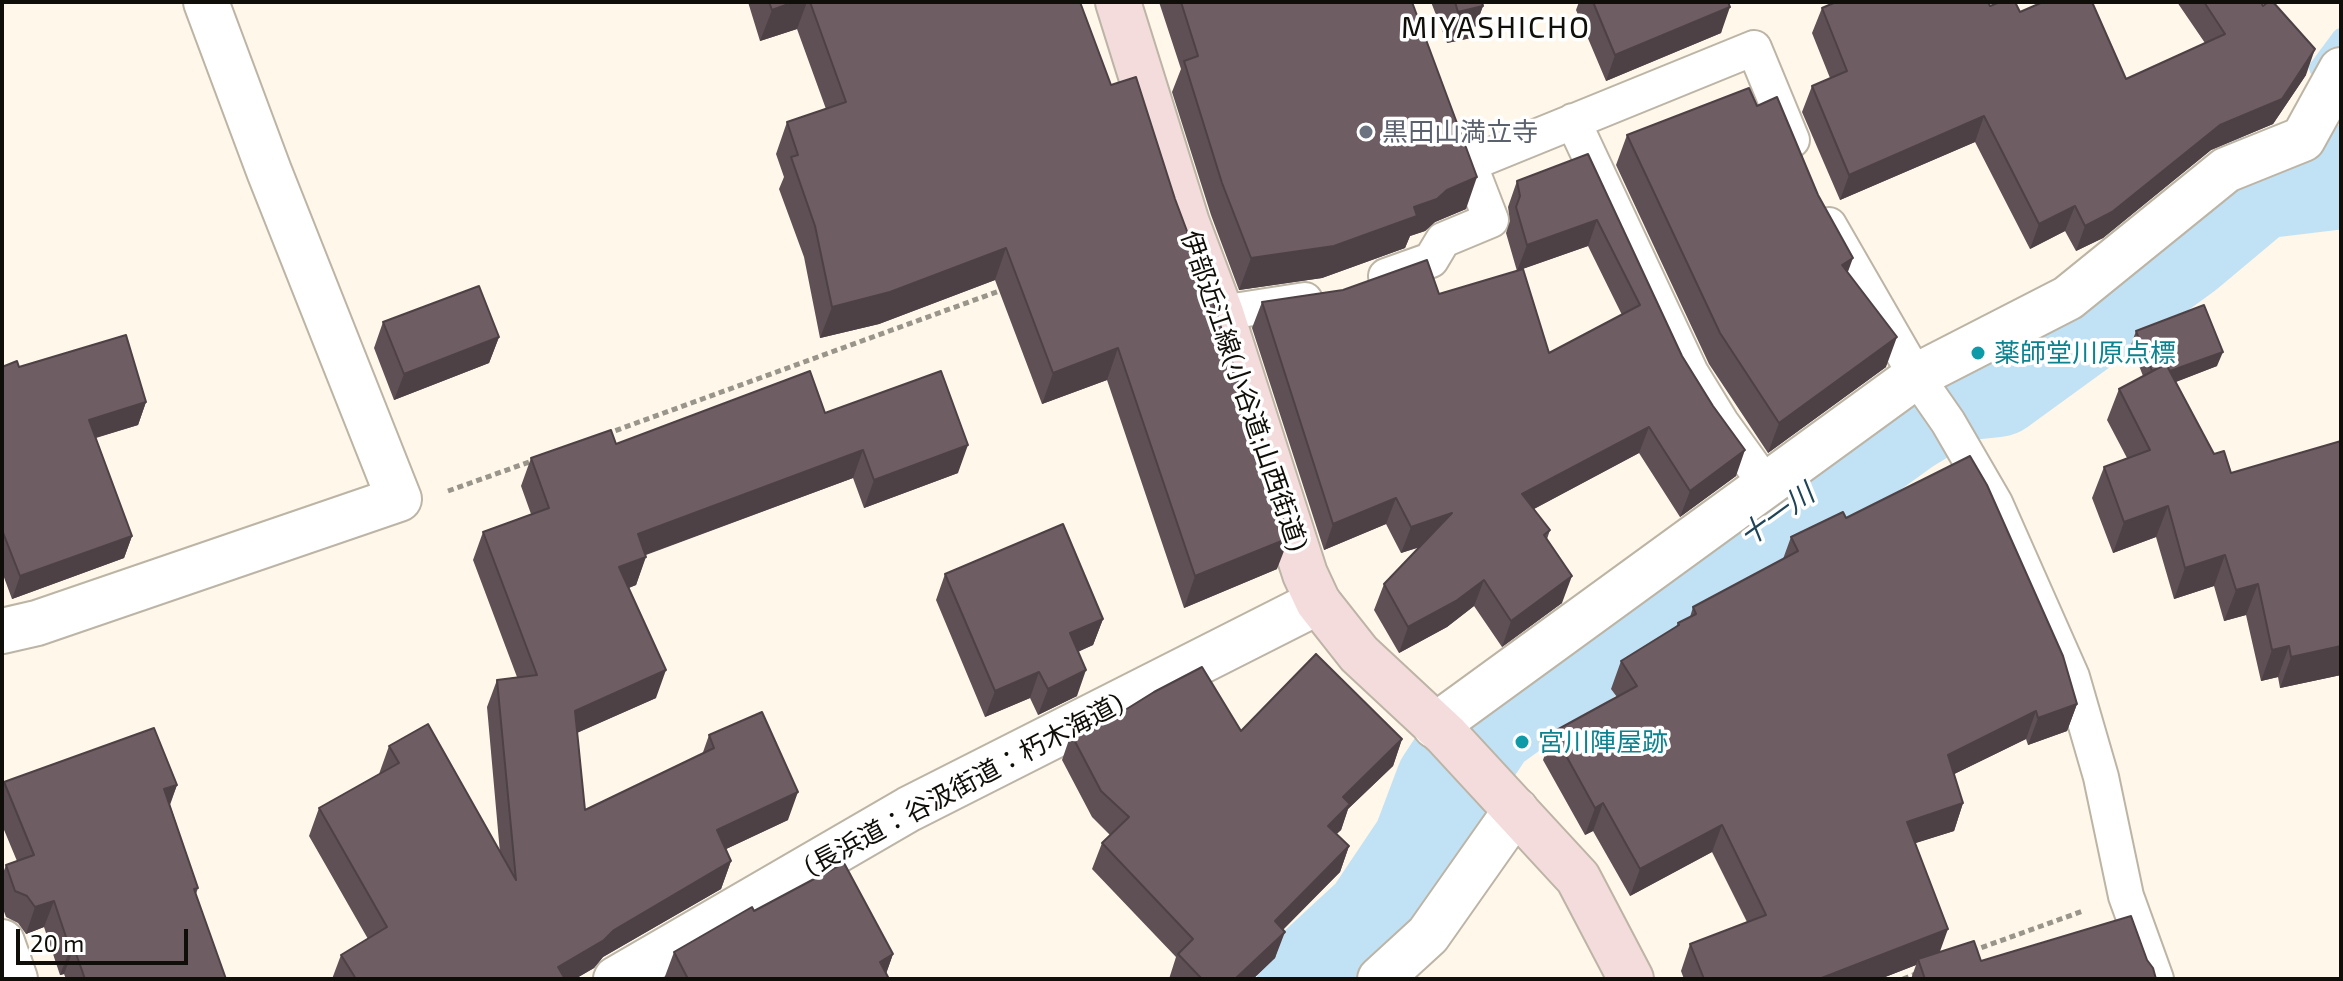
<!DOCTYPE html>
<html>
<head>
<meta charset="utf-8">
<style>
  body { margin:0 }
  #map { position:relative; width:2343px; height:981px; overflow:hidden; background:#fef7ea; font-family:"Exo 2",sans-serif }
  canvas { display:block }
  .frame { position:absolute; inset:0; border:4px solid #100e08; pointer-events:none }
  .scale { position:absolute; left:16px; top:929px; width:172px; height:36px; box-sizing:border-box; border:4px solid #100e08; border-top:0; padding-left:10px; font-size:24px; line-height:28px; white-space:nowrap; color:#100e08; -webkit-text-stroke:6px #fff; paint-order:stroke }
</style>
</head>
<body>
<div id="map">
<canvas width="2343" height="981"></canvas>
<div class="frame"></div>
<div class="scale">20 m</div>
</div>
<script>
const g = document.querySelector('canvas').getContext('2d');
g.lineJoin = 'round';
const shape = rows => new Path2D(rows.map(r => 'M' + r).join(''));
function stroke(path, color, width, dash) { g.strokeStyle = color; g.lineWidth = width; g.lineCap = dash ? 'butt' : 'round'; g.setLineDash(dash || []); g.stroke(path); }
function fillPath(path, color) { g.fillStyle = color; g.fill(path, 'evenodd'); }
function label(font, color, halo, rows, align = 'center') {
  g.font = font + ' "Exo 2","Noto Sans JP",sans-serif'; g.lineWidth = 7; g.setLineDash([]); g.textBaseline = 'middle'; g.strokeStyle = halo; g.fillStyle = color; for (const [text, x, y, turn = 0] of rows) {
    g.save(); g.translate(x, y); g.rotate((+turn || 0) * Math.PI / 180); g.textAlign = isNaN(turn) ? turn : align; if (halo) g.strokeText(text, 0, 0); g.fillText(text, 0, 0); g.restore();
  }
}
const stream = shape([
  [2318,68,2341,37]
]);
const river = shape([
  [1309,979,1375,918,1424,845,1447,784,1486,725,1904,423,1960,389,1997,385,2184,249,2258,187,2341,177]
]);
const path = shape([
  [606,434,1002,290],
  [448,491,532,461],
  [1972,951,2083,911],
  [1903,979,1918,973]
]);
const lane = shape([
  [1573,121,1691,373,1721,422,1767,486],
  [1469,164,1754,48,1792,140],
  [1829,225,1916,376,1948,422,1995,503,2072,677,2101,777,2126,896,2156,979],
  [1386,276,1431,260,1443,240,1491,220,1462,145],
  [1221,313,1305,300]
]);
const street = shape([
  [2,631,37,623,399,499,269,171,206,2],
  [1435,726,1916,376,2068,298,2226,170,2303,139,2341,70],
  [2,942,15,979],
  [616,979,909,809,1318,602],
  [1380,979,1428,935,1516,810]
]);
const secondary = shape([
  [1118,2,1187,223,1221,313,1305,574,1318,602,1359,654,1446,735,1578,878,1631,979]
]);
const wall = shape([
  [748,2,1080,2,1277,569,1184,608,1107,380,1042,404,995,280,879,324,820,338,804,257,779,189,784,177,776,154,787,122,826,109,797,29,760,41],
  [1159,2,1412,2,1466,209,1435,222,1425,231,1410,236,1405,248,1322,278,1239,290,1211,215,1172,92,1181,69],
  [1431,2,1482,2,1483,6,1471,38,1447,43],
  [1579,2,1728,2,1721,33,1606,81,1576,10],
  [2177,2,2261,2,2306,75,2273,124,2211,150,2103,238,2076,251,2065,231,2030,249,1975,142,1840,200,1802,112,1812,86,1830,78,1812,33,1822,8,1990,6,2020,12,2126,79,2205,43],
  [1757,106,1886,367,1768,453,1709,364,1616,165,1627,135],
  [1588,154,1736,476,1680,517,1639,453,1534,509,1550,530,1547,539,1562,603,1502,647,1474,606,1447,627,1399,653,1374,610,1384,584,1419,547,1401,553,1386,524,1324,550,1252,328,1262,302,1439,294,1517,271,1506,233,1510,221,1508,207,1517,181],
  [1588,246,1622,315,1549,353,1519,270],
  [383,322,499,337,489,363,394,400,374,348],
  [2136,331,2217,366,2176,382,2214,454,2231,473,2341,675,2280,688,2278,677,2261,681,2246,615,2224,621,2214,586,2174,599,2156,537,2113,553,2092,498,2104,467,2127,458,2107,420,2119,389,2143,376,2131,345],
  [2,367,19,367,146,402,138,425,96,438,132,536,124,558,12,599,2,572],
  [825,413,958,473,864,508,853,478,646,555,636,585,629,588,656,698,577,733,585,810,702,755,709,735,788,820,726,849,731,861,721,889,603,957,594,968,575,979,332,979,341,955,368,939,309,836,319,808,379,774,389,746,500,853,487,707,497,680,517,677,473,560,483,532,531,514,521,486,531,458],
  [1846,518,2077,704,2067,731,2028,745,2026,739,1954,774,1963,803,1954,831,1915,843,1940,952,1981,961,2147,960,2156,979,1911,979,1916,965,1880,979,1684,979,1681,971,1690,944,1747,922,1712,852,1630,896,1593,831,1585,835,1543,760,1553,732,1617,697,1611,689,1621,661,1676,627,1678,623,1690,617,1693,607,1783,559,1791,537],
  [945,574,1103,619,1093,645,1078,652,1077,696,1038,715,1030,698,985,717,936,600],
  [1109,720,1241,731,1402,739,1393,766,1348,809,1341,830,1336,834,1349,846,1340,872,1283,930,1275,958,1253,979,1169,979,1176,957,1092,869,1102,843,1110,835,1092,817,1062,760,1071,734],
  [4,782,177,785,170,805,198,888,196,894,226,979,66,979,64,974,60,975,44,927,26,934,18,923,6,917,2,906,2,876,6,865,17,861,2,825,2,789],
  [754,911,893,954,886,974,889,979,664,979,674,952]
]);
const shadedWall = shape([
  [794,2,807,2,797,29,760,41,772,10],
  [1483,6,1471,38,1447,43,1458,12],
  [1730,7,1721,33,1606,81,1615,55],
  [2315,49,2306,75,2273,124,2211,150,2103,238,2076,251,2085,226],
  [1984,116,1975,142,1840,200,1849,175],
  [1477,177,1466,209,1435,222,1425,231,1410,236,1405,248,1322,278,1239,290,1251,258,1447,190],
  [2075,206,2065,231,2030,249,2039,224],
  [1597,220,1588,246,1517,271,1527,245],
  [1006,248,995,280,879,324,820,338,832,307],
  [1853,258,1842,288,1842,265],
  [499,337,489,363,394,400,404,374],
  [1897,337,1886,367,1768,453,1779,423],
  [1118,348,1107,380,1042,404,1053,373],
  [2223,352,2217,366,2149,392,2154,377],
  [146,402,138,425,81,442,89,420],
  [1649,427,1639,453,1513,520,1522,494],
  [968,445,958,473,864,508,874,480],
  [863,450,853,478,628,561,638,534],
  [1745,450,1736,476,1680,517,1690,491],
  [1396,498,1386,524,1324,550,1333,524],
  [2168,506,2156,537,2113,553,2124,522],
  [1452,513,1443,540,1401,553,1411,527],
  [132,536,124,558,12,599,20,576],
  [1289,538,1277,569,1184,608,1195,576],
  [2225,555,2214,586,2174,599,2185,568],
  [646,557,636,585,609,595,619,567],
  [1572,576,1562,603,1502,647,1511,621],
  [1484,580,1474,606,1447,627,1399,653,1408,627],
  [2258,584,2246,615,2224,621,2236,590],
  [1103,619,1093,645,1060,659,1070,633],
  [2289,646,2278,677,2261,681,2272,650],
  [2341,646,2341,675,2280,688,2291,657],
  [666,670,656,698,565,738,575,711],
  [1086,670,1077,696,1038,715,1048,689],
  [1039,672,1030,698,985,717,995,691],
  [2077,704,2067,731,2028,745,2038,718],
  [2036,711,2026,739,1938,782,1948,755],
  [1402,739,1393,766,1348,809,1341,830,1318,852,1328,826,1343,797],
  [177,785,167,811,164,789],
  [798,792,788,820,707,858,717,830],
  [1603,803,1593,831,1585,835,1595,808],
  [1963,803,1954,831,1897,849,1907,822],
  [1722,825,1712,852,1630,896,1640,869],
  [1349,846,1340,872,1265,947,1275,921],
  [731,861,721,889,603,957,594,968,575,979,554,979,558,967,614,930],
  [54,901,44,927,26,934,35,907],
  [1948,929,1938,957,1918,959,1916,965,1880,979,1819,979],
  [1285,932,1275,958,1253,979,1235,979],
  [74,948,64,974,60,975,70,949],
  [893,954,884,979,880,962]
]);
const building = shape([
  [769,2,794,2,772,10,769,2],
  [810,2,1080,2,1111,85,1136,77,1175,199,1209,290,1289,538,1195,576,1118,348,1053,373,1006,248,890,292,832,307,815,226,791,157,798,155,787,122,846,102,810,2],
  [1181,2,1412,2,1477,177,1447,190,1437,199,1414,207,1417,216,1334,246,1251,258,1222,183,1184,61,1198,56,1181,2],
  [1455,2,1482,2,1483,6,1458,12,1455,2],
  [1593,2,1728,2,1730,7,1615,55,1593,2],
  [1836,2,1988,2,1990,6,2000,2,2015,2,2020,12,2043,2,2092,2,2126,79,2225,34,2204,2,2261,2,2263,6,2268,2,2273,2,2315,49,2282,99,2220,125,2112,212,2085,226,2075,206,2039,224,1984,116,1849,175,1812,86,1847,71,1822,8,1836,2],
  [1749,88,1757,106,1777,97,1818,195,1853,258,1842,265,1897,337,1779,423,1720,333,1627,135,1749,88],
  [1588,154,1682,356,1713,406,1745,450,1690,491,1649,427,1522,494,1550,530,1544,535,1572,576,1511,621,1484,580,1456,601,1408,627,1384,584,1452,513,1411,527,1396,498,1333,524,1262,302,1343,290,1427,260,1439,294,1523,269,1549,353,1640,305,1597,220,1527,245,1516,207,1520,196,1517,181,1588,154],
  [479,286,499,337,404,374,383,322,479,286],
  [2204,305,2223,352,2170,371,2166,364,2152,371,2136,331,2204,305],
  [126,335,146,402,89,420,132,536,20,576,2,530,2,367,17,361,19,367,126,335],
  [2166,364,2214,454,2224,451,2231,473,2341,441,2341,646,2291,657,2289,646,2272,650,2258,584,2236,590,2225,555,2185,568,2168,506,2124,522,2104,467,2150,450,2119,389,2166,364],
  [810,371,825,413,941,371,968,445,874,480,863,450,638,534,646,557,619,567,666,670,575,711,585,810,714,748,709,735,762,712,798,792,717,830,731,861,614,930,604,940,558,967,565,979,356,979,341,955,387,927,319,808,399,763,389,746,428,724,516,880,497,680,537,675,483,532,549,508,531,458,611,430,616,444,810,371],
  [1970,456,1987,485,2063,656,2077,704,2038,718,2036,711,1948,755,1963,803,1907,822,1948,929,1819,979,1704,979,1690,944,1766,915,1722,825,1640,869,1603,803,1595,808,1553,732,1637,686,1621,661,1679,625,1678,623,1696,614,1693,607,1798,551,1791,537,1843,512,1846,518,1970,456],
  [1063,524,1103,619,1070,633,1086,670,1048,689,1039,672,995,691,945,574,1063,524],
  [1316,654,1402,739,1343,797,1350,804,1328,826,1349,846,1275,921,1285,932,1235,979,1202,979,1178,954,1193,939,1102,843,1129,817,1101,791,1071,734,1107,716,1109,720,1154,692,1202,667,1241,731,1316,654],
  [154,728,177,785,164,789,198,888,194,889,226,979,85,979,74,948,70,949,54,901,35,907,27,896,15,891,6,865,34,855,4,782,154,728],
  [844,863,893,954,880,962,889,979,688,979,674,952,752,907,754,911,844,863],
  [2131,916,2147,960,2153,968,2156,979,1925,979,1918,959,1974,941,1981,961,2131,916]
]);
const markers = [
  [1366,132,8,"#6b7280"],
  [1978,353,8,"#0f9aa8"],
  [1522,742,8,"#0f9aa8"]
];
const worshipNames = [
  ["黒田山満立寺",1382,132]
];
const cultureNames = [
  ["薬師堂川原点標",1994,353],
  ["宮川陣屋跡",1538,742]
];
const streetNames = [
  ["伊部近江線(小谷道;山西街道)",1244,391,71],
  ["(長浜道：谷汲街道：朽木海道)",964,785,-28]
];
const waterNames = [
  ["十一川",1777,515,-36]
];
const quarterNames = [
  ["MIYASHICHO",1496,28]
];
stroke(stream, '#c1e1f5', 18);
stroke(river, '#c1e1f5', 104);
stroke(lane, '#bcb4a5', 38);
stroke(street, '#bcb4a5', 48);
stroke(secondary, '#bcb4a5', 48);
stroke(path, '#9a958b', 5, [6, 4]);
stroke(lane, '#fff', 34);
stroke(street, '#fff', 44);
stroke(secondary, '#f4dcdc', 44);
fillPath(wall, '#5f5055');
fillPath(shadedWall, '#4d4145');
fillPath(building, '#6e5d63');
stroke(building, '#4d4145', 2);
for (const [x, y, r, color] of markers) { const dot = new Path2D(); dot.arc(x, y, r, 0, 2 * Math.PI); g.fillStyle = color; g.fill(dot); stroke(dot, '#fff', 3); }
label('26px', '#5b616d', '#fff', worshipNames, 'left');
label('26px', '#0d838f', '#fff', cultureNames, 'left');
label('26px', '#100e08', '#fff', streetNames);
label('italic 28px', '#1f4458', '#fff', waterNames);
g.letterSpacing = '2px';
label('30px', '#100e08', '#fff', quarterNames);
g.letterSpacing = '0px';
</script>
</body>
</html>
